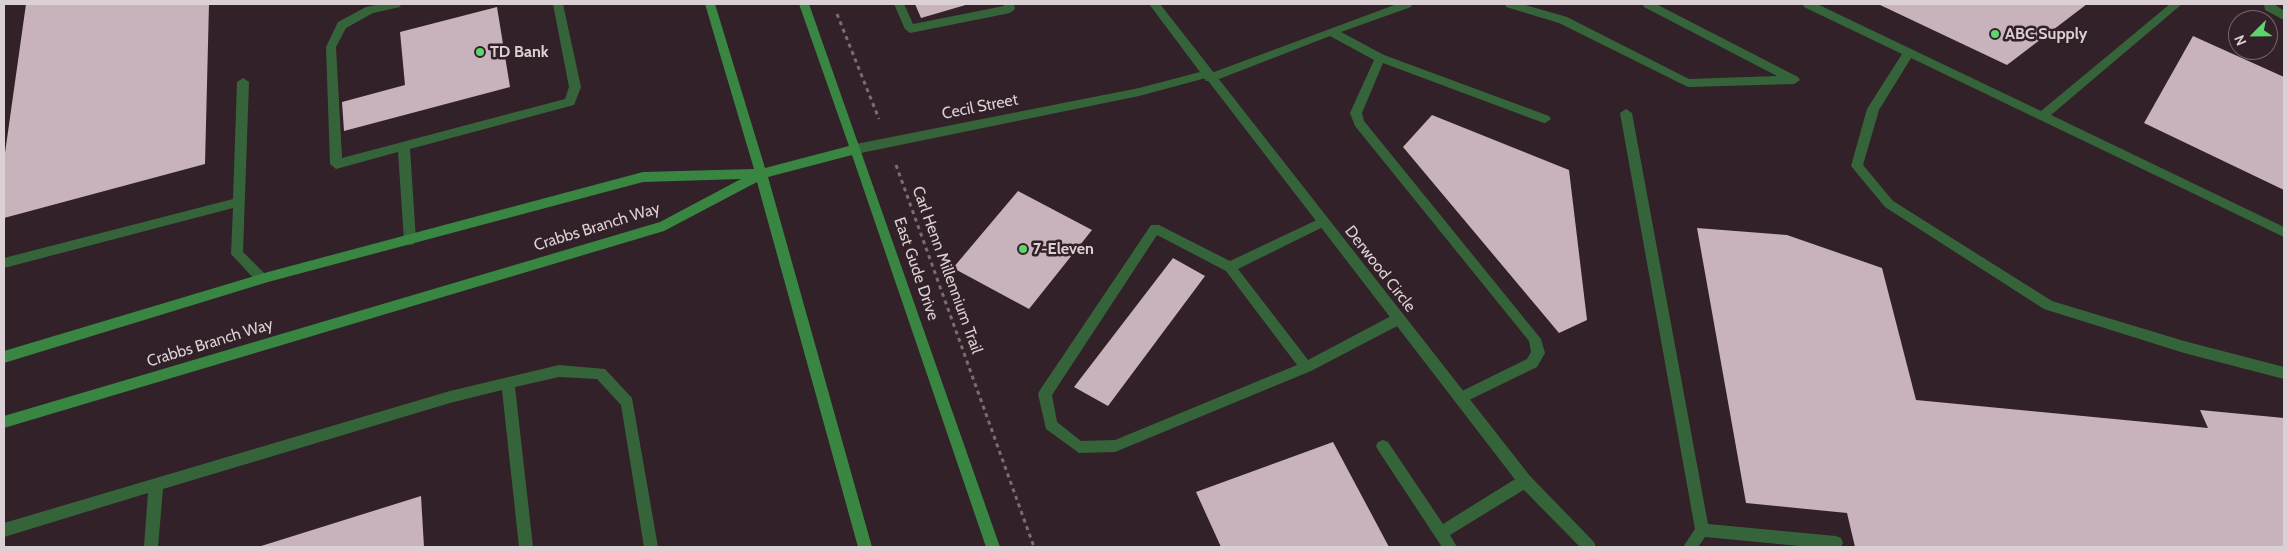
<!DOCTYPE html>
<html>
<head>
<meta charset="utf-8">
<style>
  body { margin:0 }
  #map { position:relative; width:2288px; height:551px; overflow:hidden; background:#322128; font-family:Cabin,sans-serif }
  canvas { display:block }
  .frame { position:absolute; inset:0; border:5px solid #dbd0d4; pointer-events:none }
  .north { position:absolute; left:2228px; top:10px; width:50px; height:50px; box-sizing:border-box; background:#322128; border:1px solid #76676d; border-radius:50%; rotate:247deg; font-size:14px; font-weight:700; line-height:20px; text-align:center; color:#dbd0d4 }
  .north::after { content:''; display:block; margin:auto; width:18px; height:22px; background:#5ed56c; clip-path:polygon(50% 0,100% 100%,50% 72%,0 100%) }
</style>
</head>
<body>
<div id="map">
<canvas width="2288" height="551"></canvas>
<div class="frame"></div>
<div class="north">N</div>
</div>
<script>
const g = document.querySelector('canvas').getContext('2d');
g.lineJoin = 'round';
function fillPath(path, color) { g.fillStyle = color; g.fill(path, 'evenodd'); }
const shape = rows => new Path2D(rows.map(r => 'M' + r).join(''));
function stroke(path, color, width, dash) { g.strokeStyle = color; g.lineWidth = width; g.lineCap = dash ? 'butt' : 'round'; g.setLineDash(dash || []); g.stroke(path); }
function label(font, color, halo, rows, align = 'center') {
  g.font = font + ' Cabin,sans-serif'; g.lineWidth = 5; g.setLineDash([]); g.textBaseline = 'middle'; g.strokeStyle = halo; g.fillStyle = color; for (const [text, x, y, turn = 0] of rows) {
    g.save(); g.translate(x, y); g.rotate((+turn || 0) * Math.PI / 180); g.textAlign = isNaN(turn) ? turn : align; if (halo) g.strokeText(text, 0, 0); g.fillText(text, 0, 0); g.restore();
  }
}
const building = shape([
  [26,4,209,4,205,164,4,218,4,160],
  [915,4,969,4,921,18],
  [1878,4,2087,4,2007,65],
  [497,7,510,87,344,131,342,102,405,85,400,32],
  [2193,36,2284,77,2284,190,2144,123],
  [1432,115,1569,170,1587,320,1559,333,1403,147],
  [1018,191,1092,230,1029,309,953,268],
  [1697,228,1787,235,1882,268,1916,400,2208,428,2200,410,2284,418,2284,547,1855,547,1847,513,1746,503],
  [1173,258,1205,276,1108,406,1074,387],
  [1333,442,1389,547,1221,547,1196,492],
  [421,496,424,547,258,547]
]);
const path = shape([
  [837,14,879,119],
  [896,165,1034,547]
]);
const lane = shape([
  [381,4,401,4,400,7,373,13,346,28,336,47,342,158,565,99,569,87,553,4,563,4,581,87,574,105,410,149,416,240,414,244,410,245,406,244,404,240,398,152,336,169,330,164,326,47,338,22,366,7,381,4],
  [894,4,904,4,913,24,1004,6,1004,4,1014,4,1015,9,1010,13,910,33,905,29,894,4],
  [1397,4,1412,4,1411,7,1341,32,1384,55,1549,116,1551,119,1545,123,1541,122,1383,63,1362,113,1364,121,1541,339,1545,353,1537,367,1461,404,1456,402,1454,398,1456,394,1527,359,1531,352,1529,341,1355,126,1350,113,1374,60,1330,36,1214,81,1206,81,1204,78,1206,75,1397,4],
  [1505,4,1522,4,1567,17,1689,79,1777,76,1644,7,1643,4,1656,4,1798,77,1800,80,1794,84,1688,87,1559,23,1506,7,1505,4],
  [1803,4,1817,4,2041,111,2170,4,2182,4,2051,115,2284,227,2284,237,1911,58,1879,110,1863,165,1893,201,2052,301,2184,341,2284,367,2284,379,2184,353,2044,309,1885,207,1851,166,1867,109,1902,54,1804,7,1803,4],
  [2264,4,2274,4,2284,11,2284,20,2265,10,2264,4],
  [243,78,249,82,243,252,266,275,268,279,266,283,258,283,231,254,233,208,4,268,4,258,233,199,237,82,243,78],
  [1626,109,1632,113,1708,524,1836,536,1841,538,1843,543,1841,547,1810,547,1705,537,1698,547,1683,547,1695,529,1620,113,1626,109],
  [1323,217,1327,219,1329,222,1327,225,1238,269,1308,360,1393,315,1398,314,1403,315,1404,319,1403,323,1311,371,1115,452,1079,453,1046,429,1038,394,1040,390,1151,225,1159,225,1230,261,1323,217],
  [1157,235,1226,271,1297,365,1115,440,1081,441,1057,422,1052,395,1157,235],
  [559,365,605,369,632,398,658,547,644,547,621,405,597,379,559,377,515,387,533,547,519,547,502,390,450,403,163,489,158,547,144,547,148,493,4,537,4,523,450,391,559,365],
  [1383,440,1388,442,1443,524,1520,476,1525,475,1530,476,1532,481,1530,486,1450,535,1457,547,1442,547,1378,450,1376,446,1378,442,1383,440]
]);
const street = shape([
  [1149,4,1160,4,1530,476,1594,542,1596,547,1580,547,1520,486,1206,78,1139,96,856,154,850,149,856,144,1139,88,1200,72,1149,4]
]);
const secondary = shape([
  [705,4,715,4,765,168,849,146,799,4,809,4,1000,547,986,547,852,155,768,177,872,547,858,547,757,182,664,231,4,428,4,416,660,222,741,179,643,182,268,282,4,363,4,351,268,272,643,172,754,169,705,4]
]);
const markers = [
  [1995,34,5,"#5ed56c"],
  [480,52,5,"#5ed56c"],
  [1023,249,5,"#5ed56c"]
];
const poiNames = [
  ["ABC Supply",2005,34],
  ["TD Bank",490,52],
  ["7-Eleven",1033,249]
];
const streetNames = [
  ["Cecil Street",980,107,-11],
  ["Crabbs Branch Way",597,227,-17],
  ["East Gude Drive",916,269,71],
  ["Derwood Circle",1380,269,52],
  ["Carl Henn Millennium Trail",947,270,70],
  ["Crabbs Branch Way",210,343,-17]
];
fillPath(building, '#c8b2bb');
stroke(path, '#7b6c72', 3, [4, 4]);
fillPath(lane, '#36643a');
fillPath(street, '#36643a');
fillPath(secondary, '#398642');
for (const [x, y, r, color] of markers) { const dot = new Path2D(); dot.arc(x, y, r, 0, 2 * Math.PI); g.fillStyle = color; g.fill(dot); stroke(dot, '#322128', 2); }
label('bold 16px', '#dbd0d4', '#322128', poiNames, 'left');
label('16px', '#dbd0d4', '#322128', streetNames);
</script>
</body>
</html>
